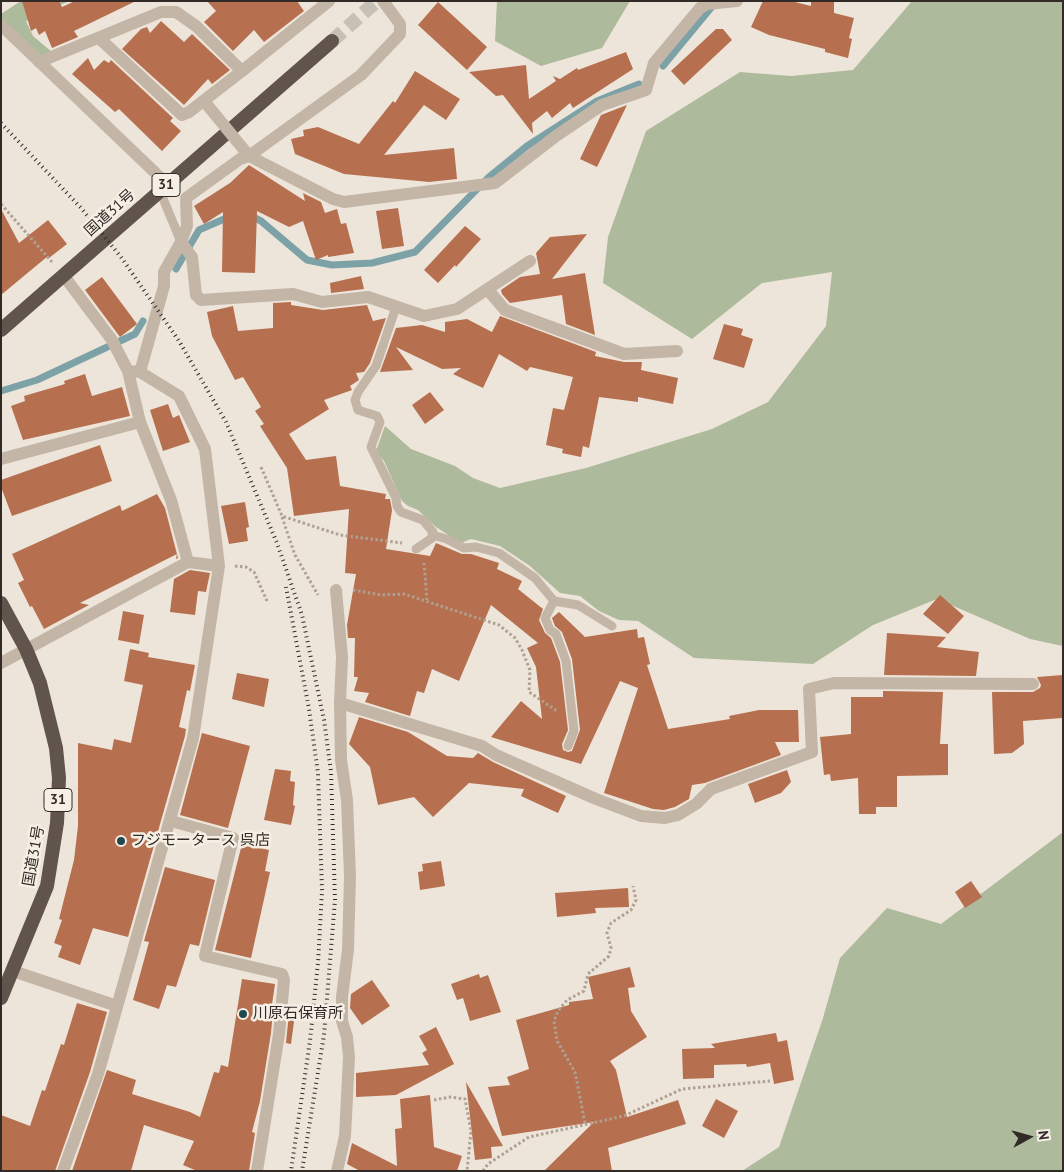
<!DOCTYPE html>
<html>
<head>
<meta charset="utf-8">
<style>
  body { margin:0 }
  #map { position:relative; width:1064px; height:1172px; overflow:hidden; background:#ede5d9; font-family:"PT Sans",sans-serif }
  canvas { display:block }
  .frame { position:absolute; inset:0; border:2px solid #312a26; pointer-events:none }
  .north { position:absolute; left:1004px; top:1112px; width:50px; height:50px; -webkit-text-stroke:4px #f6efe5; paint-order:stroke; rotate:83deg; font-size:14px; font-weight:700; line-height:20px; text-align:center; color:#312a26 }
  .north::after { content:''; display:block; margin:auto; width:18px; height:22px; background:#312a26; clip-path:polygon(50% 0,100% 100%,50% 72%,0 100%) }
</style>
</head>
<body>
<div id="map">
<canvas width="1064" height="1172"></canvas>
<div class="frame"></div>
<div class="north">N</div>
</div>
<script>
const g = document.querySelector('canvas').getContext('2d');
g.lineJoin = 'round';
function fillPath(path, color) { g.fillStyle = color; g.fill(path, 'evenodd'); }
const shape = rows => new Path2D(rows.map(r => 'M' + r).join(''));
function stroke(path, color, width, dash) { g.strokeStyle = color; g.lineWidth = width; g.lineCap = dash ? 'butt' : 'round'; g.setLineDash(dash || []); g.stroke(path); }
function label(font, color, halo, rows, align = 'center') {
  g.font = font + ' "PT Sans","Noto Sans JP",sans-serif'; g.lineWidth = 5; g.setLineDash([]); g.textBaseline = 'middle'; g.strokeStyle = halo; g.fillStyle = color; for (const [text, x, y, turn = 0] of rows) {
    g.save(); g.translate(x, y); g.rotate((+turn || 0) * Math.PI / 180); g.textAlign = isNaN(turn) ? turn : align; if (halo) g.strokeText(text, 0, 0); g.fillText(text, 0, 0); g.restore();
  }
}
const green = shape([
  [21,1,69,1,26,21,33,36,52,52,40,59,1,20,1,14],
  [497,1,630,1,602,48,541,66,495,41],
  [912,1,1063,1,1063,646,1030,639,937,599,873,625,813,664,694,658,638,621,619,620,599,611,580,596,560,593,530,566,500,546,471,539,461,543,436,527,418,510,408,506,402,501,384,461,376,451,385,426,411,449,455,466,473,478,500,488,586,468,712,429,768,402,826,326,832,272,762,283,692,339,603,283,608,237,646,131,740,72,791,76,853,70],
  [1063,832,1063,1171,742,1171,779,1147,823,1018,840,958,887,908,941,924]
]);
const stream = shape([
  [663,66,715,3],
  [249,215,261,221,307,260,332,265,372,263,415,252,489,177,527,146,597,101,639,84],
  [176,269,199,230,231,216],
  [1,391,37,380,135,334,143,321]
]);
const building = shape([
  [22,1,59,1,62,7,75,1,136,1,74,31,78,37,52,48,45,31,39,35,36,28,31,31],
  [207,1,297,1,304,11,264,42,254,30,233,51,204,22,216,11],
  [763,1,791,1,811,6,811,1,834,1,834,13,854,18,849,38,852,39,848,58,825,52,825,49,769,35,751,27],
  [438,2,487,47,467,70,418,25],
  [161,21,184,42,192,34,230,70,212,84,208,79,184,105,122,49,141,29,147,27,150,33],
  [716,29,723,29,732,40,684,85,671,71],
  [626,52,633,69,573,108,570,103,552,118,547,111,532,123,533,134,503,95,496,96,469,72,526,65,529,99,556,81,553,76,560,79,577,68,578,70],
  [88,58,94,70,104,60,109,63,111,60,173,118,170,121,181,131,162,151,119,109,115,112,72,74],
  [415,71,460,99,446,120,424,105,384,155,454,148,457,179,429,182,344,174,295,154,291,139,304,136,303,130,318,127,359,144,393,101,395,103],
  [627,105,597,167,580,159,601,115],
  [249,165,305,201,303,193,321,202,325,213,337,209,341,224,346,223,354,253,328,257,328,255,316,260,303,221,289,227,257,211,255,273,222,272,223,212,204,224,194,206,230,183],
  [398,208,404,246,382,249,376,211],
  [1,209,19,243,48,220,67,244,49,258,48,256,1,295],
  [465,226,481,239,456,267,455,265,438,283,424,270],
  [587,234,552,279,585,273,595,335,566,324,562,295,510,303,502,294,501,290,520,277,540,274,536,253,550,237],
  [361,276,364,289,331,293,330,283],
  [102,277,137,324,120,337,85,290],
  [291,302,291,305,323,310,367,305,373,321,386,318,370,363,364,372,356,373,359,380,350,386,352,390,324,400,329,409,289,434,306,460,336,456,340,486,386,494,385,499,390,499,392,510,386,549,430,556,436,543,462,554,471,554,499,563,497,569,522,581,518,589,543,609,539,620,545,633,551,638,560,662,568,730,562,744,563,750,568,752,572,751,580,730,572,659,562,632,555,626,552,618,559,612,585,637,637,629,638,638,644,637,650,664,647,665,668,729,730,719,729,716,759,710,798,710,799,742,775,742,781,755,705,783,692,785,689,799,675,807,664,810,653,809,604,793,638,688,620,681,581,764,491,737,521,701,542,719,536,667,527,648,538,643,491,605,459,681,432,669,424,693,417,691,410,716,365,702,369,693,354,691,358,677,354,677,355,638,348,638,347,625,356,574,345,573,349,509,294,516,287,468,260,426,264,424,255,411,261,407,243,377,235,380,212,336,207,312,233,306,238,331,273,328,273,303],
  [500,316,596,352,595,356,624,362,642,362,641,370,678,378,673,404,638,397,638,402,599,397,589,448,583,446,581,457,562,453,563,449,546,445,553,408,564,410,573,377,530,367,527,371,499,354,483,388,453,374,461,368,442,369,396,347,413,370,380,372,396,328,422,325,445,332,445,322,467,319,492,332],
  [724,324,743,329,741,335,753,339,744,368,713,359],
  [85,374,92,396,122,387,130,416,23,440,11,406,25,401,24,396,65,384,64,381],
  [430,392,444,410,425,424,412,405],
  [168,404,173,418,179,415,190,442,163,451,150,410],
  [100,445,112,481,12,516,1,487,1,480],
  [157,494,165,508,178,558,176,559,177,554,80,603,89,605,44,629,32,606,30,607,18,583,24,580,12,554,120,505,122,511],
  [245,502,249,527,246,528,248,541,229,544,221,506],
  [190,570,210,573,206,592,198,591,195,615,170,612,174,579],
  [940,595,964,616,948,634,923,614],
  [123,611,144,615,139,644,118,640],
  [887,633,946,637,937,647,979,652,976,676,884,675],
  [130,649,149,653,148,657,195,665,190,691,187,690,179,727,186,729,185,736,128,937,93,928,80,965,58,957,62,946,54,943,62,920,59,919,74,860,78,826,78,743,112,750,114,739,131,743,143,685,124,681],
  [237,673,269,679,264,707,232,699],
  [1063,675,1062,718,1023,721,1024,744,1012,753,994,754,992,692,1033,692,1040,688,1041,685,1037,677],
  [883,691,943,692,940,744,948,744,948,775,897,776,897,807,876,807,876,814,859,814,858,778,831,781,830,774,824,775,820,737,851,734,851,697,883,697],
  [359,717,408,732,447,756,473,758,478,753,493,762,566,796,558,813,521,796,524,789,469,783,433,817,414,797,378,805,370,767,349,744],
  [202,733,250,746,228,828,180,815],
  [275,769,291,771,290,781,295,782,293,805,295,806,291,825,264,820],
  [787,770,791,782,781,793,755,803,748,784],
  [242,844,269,850,265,871,270,872,251,958,215,950],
  [441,861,445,886,420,890,418,872,423,871,422,864],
  [165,867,215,880,199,946,190,944,176,987,167,985,159,1009,133,1000,149,942,144,941],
  [971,881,982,897,965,908,955,892],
  [628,888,629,907,595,908,596,913,557,917,555,893],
  [630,967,635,987,628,988,631,1011,647,1037,610,1061,616,1070,627,1117,678,1100,686,1124,608,1148,612,1171,544,1171,594,1122,502,1136,488,1087,510,1085,507,1077,529,1069,516,1020,569,1005,569,1002,593,999,588,977],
  [479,974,480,978,488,975,501,1012,470,1021,463,998,457,1000,451,984],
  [242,979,275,984,271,1011,273,1011,271,1033,260,1101,252,1132,255,1133,249,1171,197,1171,183,1165,194,1141,144,1125,131,1171,72,1171,107,1070,136,1080,132,1094,190,1112,200,1117,214,1072,219,1073,221,1065,228,1067],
  [372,980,390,1006,362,1025,350,1008,351,994],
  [77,1003,107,1012,90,1072,55,1171,1,1171,1,1115,30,1126,42,1090,45,1091,61,1044,64,1045],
  [289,1013,295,1014,291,1044,286,1043],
  [436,1027,454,1064,396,1095,356,1097,356,1073,429,1065,422,1053,427,1050,419,1036],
  [776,1033,778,1042,787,1040,794,1080,774,1084,770,1063,747,1067,746,1064,714,1065,714,1078,683,1079,682,1049,715,1048,711,1044],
  [466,1082,503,1146,491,1147,492,1158,475,1160],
  [430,1095,434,1147,462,1156,457,1171,360,1171,347,1164,352,1143,397,1166,395,1129,402,1128,400,1099],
  [716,1099,738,1111,724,1138,702,1126]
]);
const trunkTunnel = shape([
  [332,41,377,1]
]);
const path = shape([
  [1,204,52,262],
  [261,467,282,516,340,535,402,543],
  [282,517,295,555,318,595],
  [424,563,427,600],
  [235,566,246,567,254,572,267,601],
  [353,590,381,595,404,594,499,625,515,638,522,650,530,670,529,692,557,711],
  [434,1100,450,1097,465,1099,471,1131,467,1171],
  [585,1123,575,1072,557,1041,554,1021,558,1011,567,1000,584,991,588,974,609,956,611,948,607,933,611,923,631,910,636,900,633,886],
  [483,1171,488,1164,529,1137,624,1116,682,1089,770,1081]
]);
const service = shape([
  [160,191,181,242],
  [396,307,376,366,358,392,355,400,358,410,377,416,380,422,371,447,396,498,397,506,401,512,423,520,433,532,432,538,416,549],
  [432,535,447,539,464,548,476,547,499,553,535,578,554,601,578,605,612,626],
  [554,601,545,618,550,630,556,634,566,661,574,731,568,746]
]);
const minor = shape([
  [383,1,400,24,400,34,361,75,249,156,333,199,344,202,495,183,556,136,602,105,646,90,654,63,700,8,707,4,737,1],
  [1,25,167,184],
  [39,62,161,12,176,12,196,26,242,71,189,112,182,115,99,38],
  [242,71,329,1],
  [245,151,249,156,240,159,186,198,187,226,181,242,192,257,196,295,201,300,293,294,322,302,368,297,424,316,457,309,530,261],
  [64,276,112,340,128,371,140,422,171,500,188,562],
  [488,290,505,310,624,354,677,351],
  [128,371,140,372,179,396,205,449,219,566],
  [140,372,164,286,164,272,181,242],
  [1,459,140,422],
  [336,590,342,657,340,703,482,746,496,755,596,799,641,816,665,818,678,815,696,804,711,789,812,752,809,689,834,683,1033,684],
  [1,663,188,562,219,566,193,738,98,1074,63,1171],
  [171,821,233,838,205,956,282,974,284,980,279,1034,257,1171],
  [13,971,117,1006],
  [337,1171,345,1136,349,1057,347,1037,342,1021,342,997,348,950,350,876,347,800,341,760,340,703]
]);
const trunk = shape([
  [1,330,332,41],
  [1,603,26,649,40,683,56,748,59,778,57,823,47,886,1,998]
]);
const rail = shape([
  [1,123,81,208,121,257,179,341,226,422,277,543,302,615,324,720,331,772,335,900,324,1035,302,1171],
  [286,587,309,709,318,773,322,891,318,963,310,1041,291,1171]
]);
const minorBridge = shape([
  [204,101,245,151]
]);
const markers = [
  [121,841,5,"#22474d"],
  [243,1014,5,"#22474d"]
];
const shields = [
  [166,185,28],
  [58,800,28]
];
const shieldNames = [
  ["31",166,185],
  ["31",58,800]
];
const streetNames = [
  ["国道31号",110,213,-42],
  ["国道31号",34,856,-80]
];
const poiNames = [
  ["フジモータース 呉店",131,841],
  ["川原石保育所",253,1014]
];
fillPath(green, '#adba9b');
stroke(stream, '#7ca1a6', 7);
fillPath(building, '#b66f4f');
stroke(trunkTunnel, '#c7c0b5', 14, [14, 7]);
stroke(path, '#afa091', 3, [2.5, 2.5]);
stroke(service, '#c3b6a7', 9);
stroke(minor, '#c3b6a7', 12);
stroke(trunk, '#61544c', 14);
stroke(rail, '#312a26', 4, [1, 4]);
stroke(minorBridge, '#c3b6a7', 12);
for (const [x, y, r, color] of markers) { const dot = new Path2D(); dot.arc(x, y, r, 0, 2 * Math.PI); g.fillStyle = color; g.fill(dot); stroke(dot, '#f6efe5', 2); }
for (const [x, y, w] of shields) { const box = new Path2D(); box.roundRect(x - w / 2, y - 11.5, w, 23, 4); g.fillStyle = '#f6efe5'; g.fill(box); stroke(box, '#312a26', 1); }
label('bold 14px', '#312a26', null, shieldNames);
label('15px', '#312a26', '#f6efe5', streetNames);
label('15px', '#312a26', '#f6efe5', poiNames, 'left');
</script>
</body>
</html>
